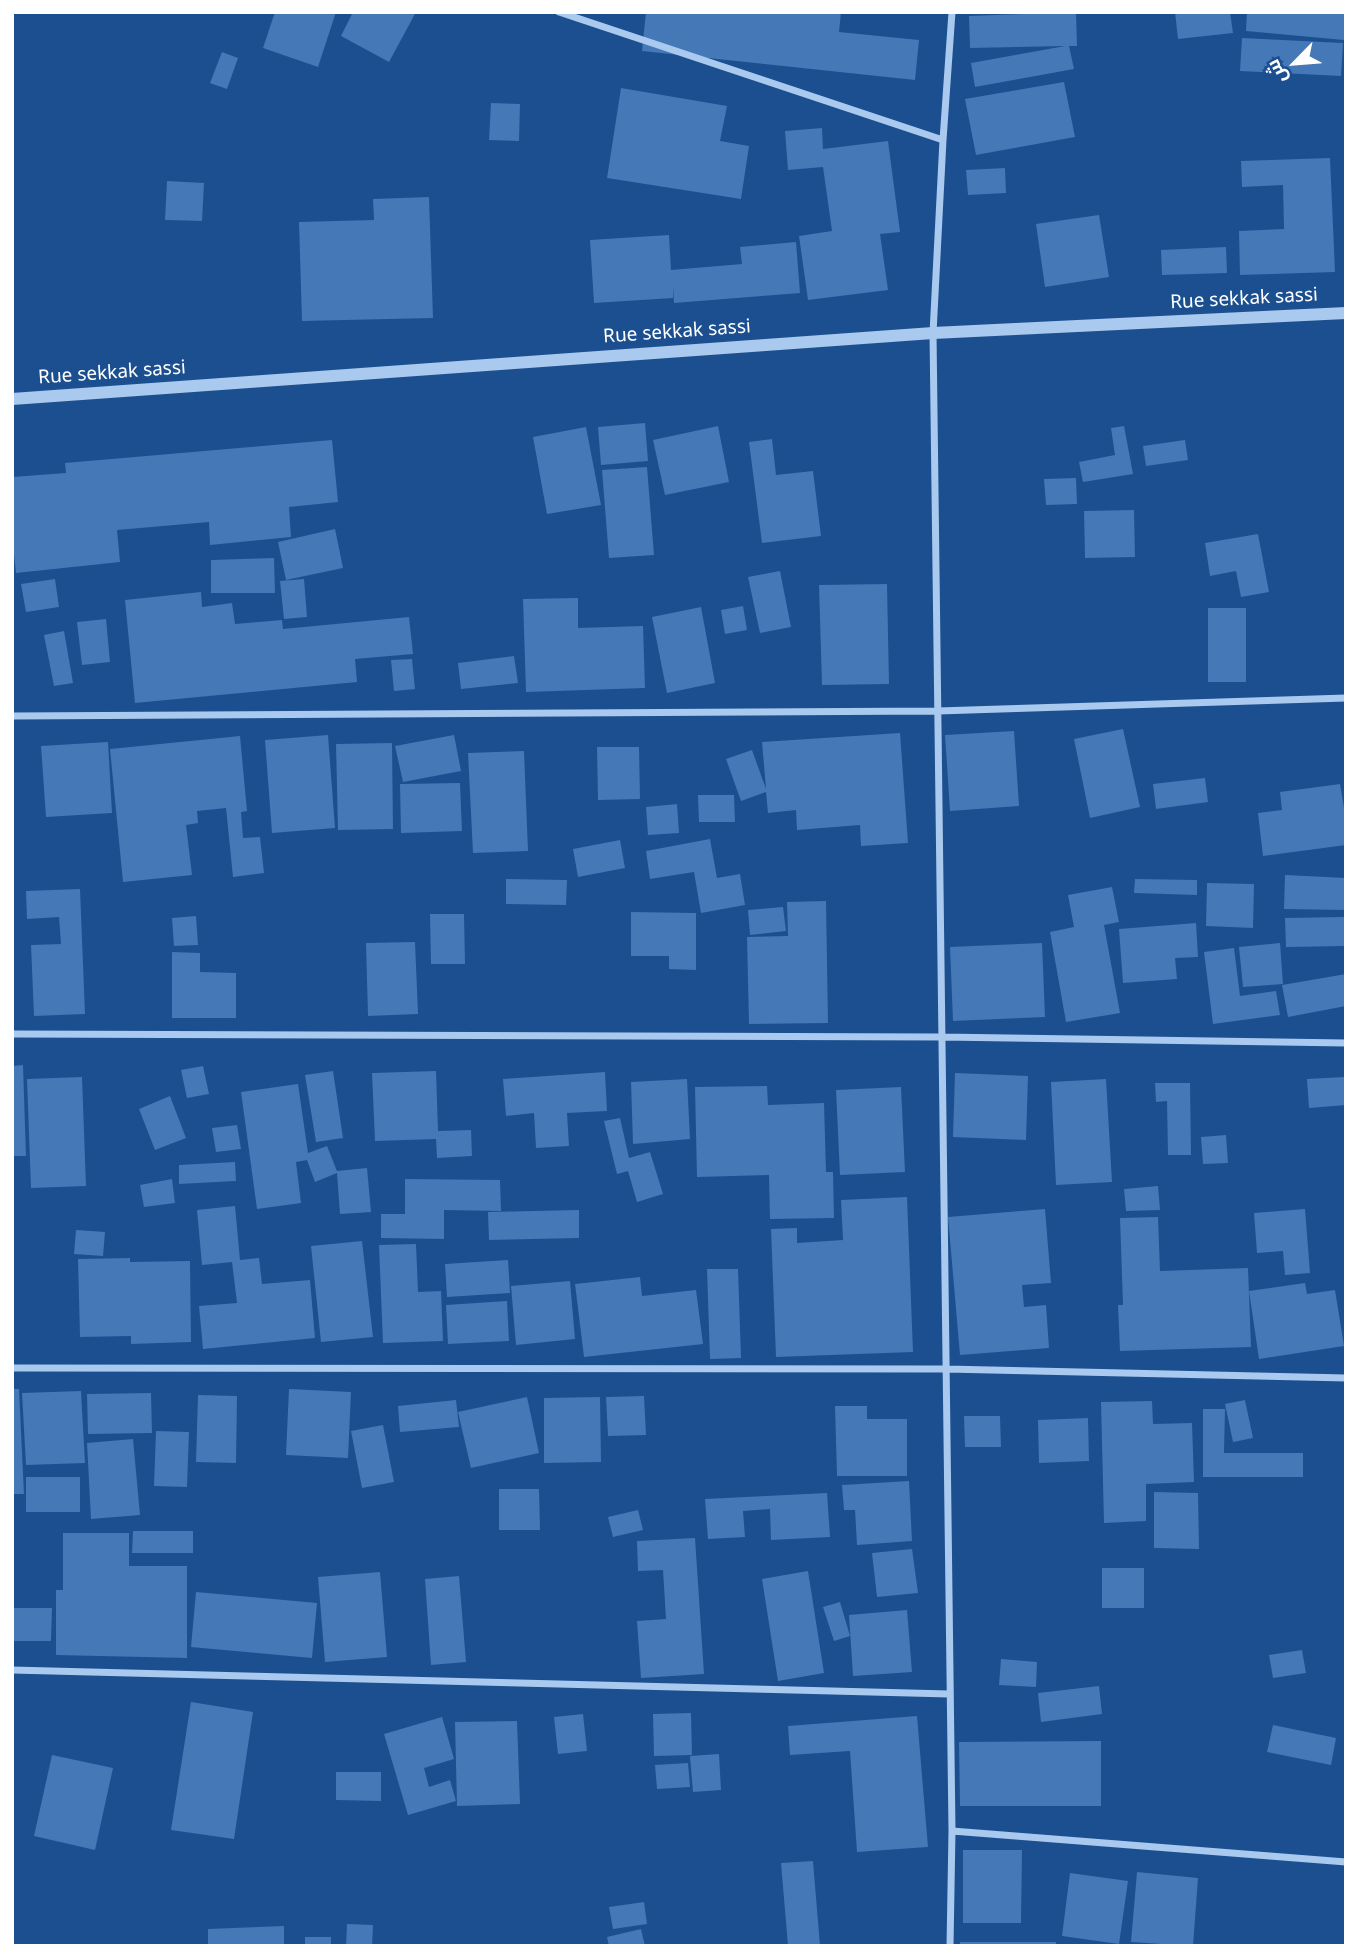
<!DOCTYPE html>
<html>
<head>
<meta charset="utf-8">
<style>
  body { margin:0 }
  #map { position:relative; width:1358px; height:1958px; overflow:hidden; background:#1b4f8f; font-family:"Noto Sans",Cairo,sans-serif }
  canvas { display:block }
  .frame { position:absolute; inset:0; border:14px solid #fff; pointer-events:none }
  .north { position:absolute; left:1260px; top:28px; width:70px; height:70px; -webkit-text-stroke:5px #1b4f8f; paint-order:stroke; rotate:245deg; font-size:19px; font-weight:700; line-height:28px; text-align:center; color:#fff }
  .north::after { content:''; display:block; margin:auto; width:24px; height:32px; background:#fff; clip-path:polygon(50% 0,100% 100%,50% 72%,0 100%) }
</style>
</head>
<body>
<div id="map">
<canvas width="1358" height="1958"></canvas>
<div class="frame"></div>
<div class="north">ش</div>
</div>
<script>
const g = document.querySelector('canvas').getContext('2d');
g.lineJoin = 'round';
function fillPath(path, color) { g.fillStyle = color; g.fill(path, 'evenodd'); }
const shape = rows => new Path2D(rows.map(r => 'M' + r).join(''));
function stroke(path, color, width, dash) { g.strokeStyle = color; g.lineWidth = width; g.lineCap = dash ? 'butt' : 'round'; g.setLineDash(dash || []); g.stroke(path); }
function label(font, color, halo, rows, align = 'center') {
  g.font = font + ' "Noto Sans",sans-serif'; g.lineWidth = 7; g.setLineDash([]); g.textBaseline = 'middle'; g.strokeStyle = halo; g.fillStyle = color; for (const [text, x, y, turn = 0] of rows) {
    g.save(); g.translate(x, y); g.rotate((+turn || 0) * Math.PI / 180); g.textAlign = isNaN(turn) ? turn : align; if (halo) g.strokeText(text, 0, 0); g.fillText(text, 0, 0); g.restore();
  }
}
const building = shape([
  [275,12,336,12,318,67,263,48],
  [353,12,416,12,389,62,341,36],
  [646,12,841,12,839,32,919,40,915,80,642,51],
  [1076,12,1077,46,1069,46,1074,69,975,87,971,63,1065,46,970,48,969,16],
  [1175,12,1230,12,1233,33,1178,39],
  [1247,12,1346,12,1344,40,1246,31],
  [1242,38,1343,43,1341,76,1240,71],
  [222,52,238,58,227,89,210,83],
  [1064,82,1075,137,976,155,965,99],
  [621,88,727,106,720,141,749,146,741,199,607,178],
  [491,103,520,104,519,141,489,140],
  [822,128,823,149,888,141,900,232,880,234,888,290,808,300,799,236,832,231,823,167,788,170,785,131],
  [1330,158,1335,272,1240,275,1239,231,1284,229,1283,185,1242,187,1241,161],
  [1005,168,1006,193,968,195,966,170],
  [167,181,204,183,202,221,165,220],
  [429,197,433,318,302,321,299,222,374,220,373,199],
  [1099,215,1109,277,1045,287,1036,224],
  [669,235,671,270,742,264,740,247,796,242,800,293,674,303,673,286,673,298,594,303,590,240],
  [1226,247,1227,273,1162,275,1161,250],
  [645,423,648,461,601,465,598,427],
  [718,426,729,482,665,495,653,440],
  [1124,426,1133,474,1083,482,1079,462,1115,455,1111,428],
  [586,427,601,505,547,514,533,437],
  [772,439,776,475,813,471,821,536,762,543,749,442],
  [332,440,338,502,289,507,291,537,210,545,209,522,117,530,120,562,16,573,12,536,12,477,66,473,65,463],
  [1185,440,1188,460,1146,466,1143,446],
  [647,467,654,555,609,558,602,470],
  [1076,478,1077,504,1046,505,1044,479],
  [1134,510,1135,557,1085,558,1084,511],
  [335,529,343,568,286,580,278,542],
  [1258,534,1269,592,1241,597,1236,571,1210,576,1205,543],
  [274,558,275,593,211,593,211,560],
  [780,571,791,627,760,633,748,577],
  [55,579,59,607,26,612,21,584],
  [304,579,307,617,284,619,280,581],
  [887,584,889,684,822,685,819,585],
  [201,592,202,607,232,603,235,624,282,620,283,629,409,617,413,654,355,659,357,682,135,703,125,600],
  [578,598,578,628,643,626,645,688,526,692,523,599],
  [743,606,747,630,725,634,721,610],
  [701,607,715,683,667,693,652,617],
  [1208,608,1246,608,1246,682,1208,682],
  [106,619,110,662,82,665,77,622],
  [64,631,73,683,54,686,44,635],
  [514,656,518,683,461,689,458,663],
  [412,659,415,689,394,691,391,660],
  [1123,729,1140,807,1090,818,1074,739],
  [1014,731,1019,806,950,811,945,735],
  [900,733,908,843,861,846,860,825,797,830,796,810,768,813,766,792,741,801,726,759,752,750,766,789,762,742],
  [328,735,335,828,272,833,265,740],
  [454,735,461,771,403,782,395,746],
  [240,736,247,811,241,812,243,838,260,837,264,873,233,877,226,808,197,811,198,823,186,825,192,875,123,882,110,749],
  [108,742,112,813,46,817,41,746],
  [392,743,393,829,338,830,336,744],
  [597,747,639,747,640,799,598,800],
  [524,751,528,851,473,853,468,753],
  [1205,778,1208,802,1156,809,1153,784],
  [460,783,462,831,401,833,400,784],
  [1340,784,1346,820,1346,845,1263,856,1258,813,1282,810,1280,792],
  [698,795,734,795,735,822,699,822],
  [677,804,679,833,648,835,646,807],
  [710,839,717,878,740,874,745,905,701,913,694,872,650,879,646,851],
  [620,840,625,868,578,877,573,849],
  [1285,875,1346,878,1346,910,1284,909],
  [506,879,567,880,566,905,506,904],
  [1135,879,1197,880,1197,895,1134,893],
  [1207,883,1254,884,1253,928,1206,926],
  [1112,887,1119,922,1104,925,1120,1013,1066,1022,1050,932,1074,927,1068,895],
  [80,889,85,1014,34,1016,31,945,61,944,59,917,27,919,26,891],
  [826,901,828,1023,749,1024,747,937,788,936,787,902],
  [783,907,786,931,750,935,748,910],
  [631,912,696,913,696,970,669,969,669,956,631,956],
  [430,914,464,914,465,964,431,964],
  [196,916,198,945,174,946,172,918],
  [1344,917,1344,946,1286,947,1285,918],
  [1196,923,1198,957,1175,958,1177,979,1123,983,1119,929],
  [415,942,418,1014,368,1016,366,943],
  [1042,943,1045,1017,953,1021,950,947],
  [1280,943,1283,984,1243,987,1239,947],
  [1234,948,1240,996,1276,991,1280,1015,1213,1024,1204,952],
  [172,952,200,953,200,972,236,973,236,1018,172,1018],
  [1346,974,1346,1006,1288,1017,1282,985],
  [23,1065,26,1156,12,1156,12,1066],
  [203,1066,209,1094,187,1098,181,1070],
  [333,1071,343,1138,316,1142,305,1075],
  [436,1071,438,1131,471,1130,472,1156,437,1158,436,1139,375,1141,372,1073],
  [605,1072,607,1111,567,1113,569,1146,536,1148,534,1113,506,1116,503,1079],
  [955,1073,1028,1076,1026,1140,953,1137],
  [82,1077,86,1186,31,1188,27,1079],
  [1345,1077,1346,1105,1309,1108,1307,1079],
  [687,1079,690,1139,633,1144,631,1082],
  [1106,1079,1112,1182,1056,1185,1051,1082],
  [1155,1083,1190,1083,1191,1155,1168,1155,1167,1101,1156,1102],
  [298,1084,308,1153,327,1146,337,1171,367,1168,371,1212,340,1214,337,1173,315,1182,307,1160,296,1162,301,1203,257,1209,241,1092],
  [767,1086,768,1105,824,1103,826,1172,833,1172,834,1218,770,1219,769,1175,697,1177,695,1087],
  [901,1087,905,1172,840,1175,836,1090],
  [170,1096,186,1138,155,1150,139,1109],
  [620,1118,629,1158,650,1152,663,1194,637,1202,628,1171,617,1174,604,1121],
  [237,1125,241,1149,216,1152,212,1128],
  [1226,1135,1228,1163,1203,1164,1201,1137],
  [235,1162,236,1181,179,1184,179,1165],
  [172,1179,175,1203,144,1207,140,1185],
  [405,1179,500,1180,501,1211,444,1210,444,1239,381,1238,381,1214,405,1214],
  [1158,1186,1160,1210,1126,1211,1124,1189],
  [907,1197,913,1352,776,1357,771,1229,797,1228,797,1243,843,1240,841,1200],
  [235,1206,240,1260,259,1258,262,1284,310,1280,315,1338,203,1349,199,1306,237,1303,232,1262,202,1265,197,1210],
  [1045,1209,1051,1283,1022,1285,1024,1307,1046,1305,1049,1348,960,1355,948,1217],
  [1305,1209,1310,1273,1285,1275,1283,1251,1257,1253,1254,1213],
  [579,1210,579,1238,489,1240,488,1212],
  [1158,1217,1160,1271,1248,1268,1251,1347,1120,1351,1118,1305,1123,1305,1120,1218],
  [76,1230,105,1232,103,1256,74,1254],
  [362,1241,373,1337,321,1342,311,1246],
  [416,1244,418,1292,441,1291,443,1341,383,1343,379,1245],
  [130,1258,130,1262,190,1261,191,1342,131,1344,131,1336,80,1337,78,1259],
  [508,1260,510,1293,447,1297,445,1264],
  [707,1269,738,1269,741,1358,710,1359],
  [640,1277,642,1296,696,1290,703,1344,584,1357,575,1284],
  [570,1281,575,1339,516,1345,511,1286],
  [1305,1283,1307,1294,1335,1290,1344,1346,1259,1359,1249,1291],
  [507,1301,509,1341,448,1344,446,1305],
  [12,1389,19,1389,24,1494,12,1494],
  [289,1389,351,1392,348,1458,286,1455],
  [81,1391,85,1463,26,1465,22,1393],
  [151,1393,152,1433,88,1434,87,1394],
  [198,1395,237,1396,236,1463,196,1462],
  [644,1396,646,1435,608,1436,606,1397],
  [527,1397,539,1453,471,1468,458,1412],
  [600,1397,601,1462,544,1463,544,1398],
  [456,1400,459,1427,400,1432,398,1406],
  [1245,1400,1253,1438,1233,1442,1225,1404],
  [1152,1401,1153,1424,1192,1423,1194,1482,1146,1484,1146,1521,1104,1523,1101,1402],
  [835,1406,867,1406,867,1419,907,1419,907,1476,837,1476],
  [1203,1409,1225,1409,1224,1453,1303,1453,1303,1477,1203,1477],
  [964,1416,1000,1416,1001,1447,965,1447],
  [1088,1418,1089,1461,1039,1463,1038,1420],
  [383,1425,394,1482,362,1488,351,1431],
  [156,1431,189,1432,187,1487,154,1486],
  [133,1439,140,1515,91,1519,87,1443],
  [26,1477,80,1477,80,1512,26,1512],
  [909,1481,912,1541,857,1545,855,1510,844,1510,842,1485],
  [499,1489,539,1489,540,1530,499,1530],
  [1154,1492,1198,1493,1199,1549,1154,1548],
  [827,1493,830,1537,771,1540,770,1509,743,1511,745,1537,708,1539,705,1499],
  [638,1510,643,1530,613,1537,608,1517],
  [133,1531,193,1531,193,1553,132,1553],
  [63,1533,129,1533,129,1566,187,1566,187,1658,56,1655,56,1590,63,1590],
  [695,1538,704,1674,641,1678,637,1621,666,1619,663,1570,638,1571,637,1541],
  [912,1549,918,1593,877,1597,872,1553],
  [1102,1568,1144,1568,1144,1608,1102,1608],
  [808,1571,824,1673,778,1681,762,1579],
  [380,1572,387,1657,325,1662,318,1577],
  [459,1576,466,1662,431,1665,425,1579],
  [196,1592,317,1603,312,1658,191,1647],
  [840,1602,850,1636,834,1641,823,1607],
  [12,1608,52,1608,51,1641,12,1641],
  [907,1610,912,1672,853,1676,849,1615],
  [1302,1650,1306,1673,1273,1678,1269,1655],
  [1001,1659,1037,1662,1036,1687,999,1685],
  [1099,1686,1102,1714,1041,1722,1038,1693],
  [191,1702,253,1712,234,1839,171,1830],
  [691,1713,692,1755,654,1756,653,1714],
  [583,1714,587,1751,558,1754,554,1717],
  [917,1716,928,1847,857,1852,850,1751,790,1755,788,1726],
  [442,1717,454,1759,424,1768,429,1787,450,1780,456,1801,408,1815,384,1734],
  [517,1721,520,1804,457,1806,455,1722],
  [1273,1725,1336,1738,1331,1765,1267,1752],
  [1101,1741,1101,1806,960,1806,959,1742],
  [719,1754,721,1790,693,1792,690,1756],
  [52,1755,113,1768,95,1850,34,1836],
  [688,1763,690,1787,657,1789,655,1765],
  [336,1772,381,1772,381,1801,336,1800],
  [963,1850,1022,1850,1021,1923,963,1923],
  [813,1861,820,1946,788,1946,781,1863],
  [1137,1872,1198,1878,1193,1946,1131,1942],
  [1070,1873,1128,1881,1119,1944,1062,1936],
  [644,1902,647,1924,613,1929,609,1907],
  [347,1924,373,1925,372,1946,346,1946],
  [284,1926,284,1946,208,1946,208,1929],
  [641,1929,645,1946,609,1946,607,1937],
  [305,1937,331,1937,331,1946,305,1946],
  [960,1942,1056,1942,1056,1946,960,1946]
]);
const minor = shape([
  [559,12,943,140,933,333,952,1831,950,1946],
  [943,140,952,12],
  [12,716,938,711,1346,698],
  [12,1034,942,1037,1346,1043],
  [12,1368,946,1369,1346,1378],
  [12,1670,949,1694],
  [952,1831,1346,1862]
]);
const tertiary = shape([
  [12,399,933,333,1346,313]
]);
const streetNames = [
  ["Rue sekkak sassi",1244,299,-3],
  ["Rue sekkak sassi",677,332,-4],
  ["Rue sekkak sassi",112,373,-4]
];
fillPath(building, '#4478b7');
stroke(minor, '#a9c9ee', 7);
stroke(tertiary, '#a9c9ee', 12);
label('19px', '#fff', '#1b4f8f', streetNames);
</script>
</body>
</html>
